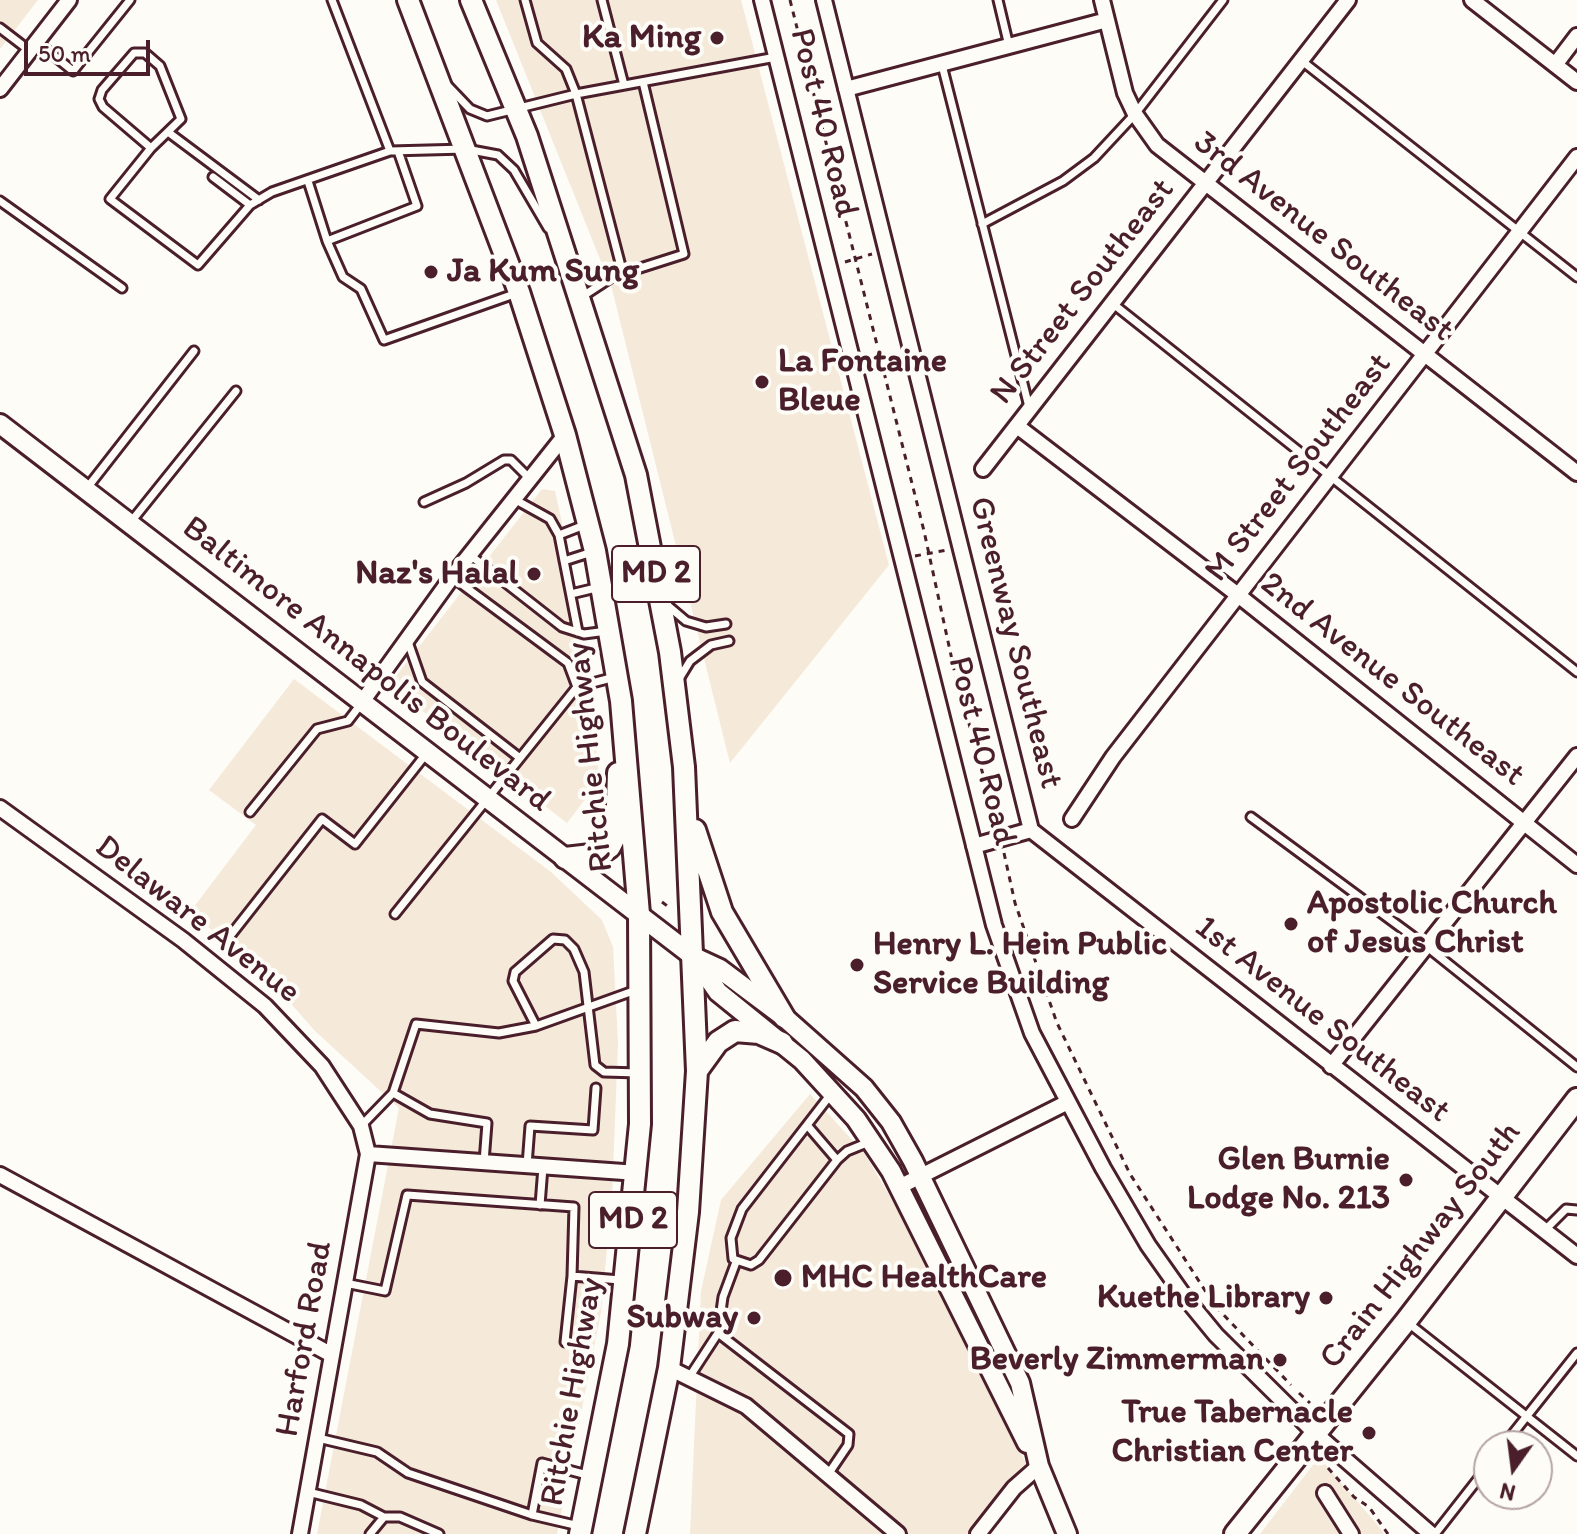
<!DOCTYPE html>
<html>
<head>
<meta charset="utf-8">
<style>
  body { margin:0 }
  #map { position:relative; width:1577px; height:1534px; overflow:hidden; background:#fdfcf7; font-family:Itim,sans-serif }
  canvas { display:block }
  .north { position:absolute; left:1473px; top:1430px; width:80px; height:80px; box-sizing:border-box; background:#fdfcf7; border:2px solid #b5a4a5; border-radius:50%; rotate:194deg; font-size:22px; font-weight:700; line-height:32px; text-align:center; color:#4a1f2b }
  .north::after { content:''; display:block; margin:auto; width:28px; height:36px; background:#4a1f2b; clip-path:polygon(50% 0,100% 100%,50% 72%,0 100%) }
  .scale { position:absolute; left:24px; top:40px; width:126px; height:36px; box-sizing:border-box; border:4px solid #4a1f2b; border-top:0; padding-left:10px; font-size:24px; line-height:28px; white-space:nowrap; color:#4a1f2b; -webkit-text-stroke:6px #fdfcf7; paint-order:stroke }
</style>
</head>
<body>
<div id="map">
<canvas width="1577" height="1534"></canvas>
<div class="north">N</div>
<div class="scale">50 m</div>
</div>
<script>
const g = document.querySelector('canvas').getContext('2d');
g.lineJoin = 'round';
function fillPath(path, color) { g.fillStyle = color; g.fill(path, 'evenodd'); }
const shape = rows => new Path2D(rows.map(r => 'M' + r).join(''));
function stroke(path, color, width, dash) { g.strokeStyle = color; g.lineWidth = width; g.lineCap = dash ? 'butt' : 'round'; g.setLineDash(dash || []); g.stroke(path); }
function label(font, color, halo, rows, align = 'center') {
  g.font = font + ' Itim,sans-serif'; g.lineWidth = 8; g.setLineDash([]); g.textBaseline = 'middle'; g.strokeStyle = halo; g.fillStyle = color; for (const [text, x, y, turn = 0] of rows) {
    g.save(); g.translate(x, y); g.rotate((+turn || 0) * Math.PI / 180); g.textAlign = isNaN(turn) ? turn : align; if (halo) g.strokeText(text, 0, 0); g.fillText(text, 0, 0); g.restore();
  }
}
const built = shape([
  [0,0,38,0,0,49],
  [496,0,741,0,889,565,730,763,612,289],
  [542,489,555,491,572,569,600,780,567,823,389,685],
  [294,679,551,872,602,920,613,947,618,1043,612,1197,601,1312,557,1534,317,1534,399,1108,315,1031,264,973,190,912,256,825,209,790],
  [810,1094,865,1154,913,1236,1026,1463,972,1534,690,1534,701,1291,721,1200],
  [1319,1457,1381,1529,1384,1534,1260,1534]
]);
const path = shape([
  [790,0,924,531,954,669,996,822],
  [845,262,872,254],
  [915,556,947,550],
  [1004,853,1015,903,1057,1023,1130,1174,1215,1306,1291,1385],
  [662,902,670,908],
  [1299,1393,1310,1403],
  [1328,1468,1354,1497,1369,1507,1388,1534]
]);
const lane = shape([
  [332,0,390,151,466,149,498,155,514,170,548,228],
  [525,0,537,43,566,69,576,94,623,274],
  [602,0,624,85],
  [998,0,1009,46],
  [0,28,30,51],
  [37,42,73,71,130,0],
  [1302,61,1577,277],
  [942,65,1029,407],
  [448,86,470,109,487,116,576,94,776,57],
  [168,132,259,200],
  [151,148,181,119,160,66,145,53,134,53,102,90,99,99,103,107,151,148,110,199,198,265,250,205,272,192,390,151],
  [213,177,250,205],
  [308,181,327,241,417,206,398,151],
  [0,201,122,288],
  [982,224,1063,181,1094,158,1135,114,1223,0],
  [327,241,343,277,361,289,384,340,517,293],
  [583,296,612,277,684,254,643,82],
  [1112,303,1577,672],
  [87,488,194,351],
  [514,499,550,519,559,535],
  [424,502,466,483,504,460,511,460,530,479],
  [130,523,236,391],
  [470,555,562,627,584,634,607,631],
  [564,561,592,552],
  [452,577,568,663,577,687],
  [571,594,600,587],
  [667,605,686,621,706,627,726,624],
  [578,632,559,535,587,524],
  [407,639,422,682,520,758],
  [679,679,690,661,711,645,729,641],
  [250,812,317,729,348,721,361,704],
  [1251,817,1426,946,1577,1067],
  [395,914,577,687,615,677],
  [230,936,322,819,355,844,426,754],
  [536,1026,513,981,515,972,553,939,565,940,574,949,584,972,595,1065,604,1072,639,1073],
  [393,1093,430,1114,487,1123,484,1162],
  [831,1094,742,1209,731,1238,733,1259,751,1265,759,1260,837,1160,847,1151,869,1142],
  [807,1125,837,1160],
  [361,1126,393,1093,416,1024,499,1033,536,1026,636,990],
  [527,1165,530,1126,593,1130,596,1088],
  [540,1205,543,1167],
  [1545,1230,1566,1209,1577,1210],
  [345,1283,385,1291,407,1195,574,1207,572,1276,620,1280],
  [1407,1322,1577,1456],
  [718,1333,723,1297,736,1262],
  [565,1342,572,1276],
  [690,1376,718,1333,849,1434,848,1445,829,1473],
  [318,1438,377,1452,408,1473,532,1515,579,1526],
  [1503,1446,1577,1353],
  [308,1492,361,1505,384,1517],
  [532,1515,542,1463,591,1476],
  [370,1534,384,1517,400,1517,439,1534],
  [1435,1534,1489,1465]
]);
const street = shape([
  [762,0,994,925,1032,1033,1103,1168,1148,1245,1184,1296,1216,1335,1316,1434,1431,1534],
  [824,0,1031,830],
  [1102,0,1125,93,1135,114,1157,145,1577,473],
  [1472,0,1577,82],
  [1555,65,1577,36],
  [0,89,69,0],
  [846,89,1107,20],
  [1017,426,1238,595,1577,865],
  [983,469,1348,0],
  [362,702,452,577,565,435],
  [0,808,183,940,265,1006,322,1066,361,1126,368,1154,300,1534],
  [1072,819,1113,757,1577,157],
  [1031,830,1577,1256],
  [974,846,1031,830],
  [1331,1066,1577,756],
  [368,1154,638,1173],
  [0,1175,332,1355],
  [899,1187,1066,1103],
  [669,1368,746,1406,898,1534],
  [1325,1493,1351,1534],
  [978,1534,1014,1488,1039,1466]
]);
const secondary = shape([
  [0,424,694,957,720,969,784,1017,864,1088,891,1122,913,1161,1020,1383,1039,1466,1067,1534],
  [695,959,718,992,802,1060,856,1119,891,1171,1027,1443]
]);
const primary = shape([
  [408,0,519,292,565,435,595,551,621,701,639,914,640,1124,618,1344,580,1534],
  [471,0,527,136,636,475,670,652,684,767,697,1071,688,1212,669,1368,635,1534],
  [695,830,722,912,784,1017],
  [565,858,600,854,610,847,616,835,618,773],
  [697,1071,718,1042,735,1031,759,1033,782,1043],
  [1235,1534,1406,1321,1577,1099]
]);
const markers = [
  [717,38,8,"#4a1f2b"],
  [431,272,8,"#4a1f2b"],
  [762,382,8,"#4a1f2b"],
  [534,574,8,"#4a1f2b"],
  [1291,924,8,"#4a1f2b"],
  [857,965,8,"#4a1f2b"],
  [1406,1180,8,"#4a1f2b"],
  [783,1278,10,"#4a1f2b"],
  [1326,1298,8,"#4a1f2b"],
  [754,1318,8,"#4a1f2b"],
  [1280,1360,8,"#4a1f2b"],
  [1369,1433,8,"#4a1f2b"]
];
const shields = [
  [656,574,88],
  [633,1220,88]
];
const shieldNames = [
  ["MD 2",656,574],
  ["MD 2",633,1220]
];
const poiNames = [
  ["Ka Ming",701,38],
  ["Ja Kum Sung",447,272,"left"],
  ["La Fontaine",778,362,"left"],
  ["Bleue",778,401,"left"],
  ["Naz's Halal",518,574],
  ["Apostolic Church",1307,904,"left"],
  ["of Jesus Christ",1307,943,"left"],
  ["Henry L. Hein Public",873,945,"left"],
  ["Service Building",873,984,"left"],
  ["Glen Burnie",1390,1160],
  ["Lodge No. 213",1390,1199],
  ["MHC HealthCare",801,1278,"left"],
  ["Kuethe Library",1310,1298],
  ["Subway",738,1318],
  ["Beverly Zimmerman",1264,1360],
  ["True Tabernacle",1353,1413],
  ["Christian Center",1353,1452]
];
const streetNames = [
  ["Post 40 Road",823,123,76],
  ["3rd Avenue Southeast",1323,237,38],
  ["N Street Southeast",1083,292,-52],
  ["M Street Southeast",1299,468,-52],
  ["Greenway Southeast",1015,643,76],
  ["Baltimore Annapolis Boulevard",366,665,38],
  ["2nd Avenue Southeast",1392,680,38],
  ["Post 40 Road",981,751,76],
  ["Ritchie Highway",591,757,-96],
  ["Delaware Avenue",197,920,38],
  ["1st Avenue Southeast",1322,1020,38],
  ["Crain Highway South",1421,1246,-52],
  ["Harford Road",305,1339,-80],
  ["Ritchie Highway",573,1392,-80]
];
fillPath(built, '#f5e9d9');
stroke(lane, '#4a1f2b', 13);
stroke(street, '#4a1f2b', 20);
stroke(secondary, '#4a1f2b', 24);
stroke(primary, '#4a1f2b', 26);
stroke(path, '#4a1f2b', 3, [6, 6]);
stroke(lane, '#fdfcf7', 7);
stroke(street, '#fdfcf7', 14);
stroke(secondary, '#fdfcf7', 18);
stroke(primary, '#fdfcf7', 20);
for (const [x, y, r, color] of markers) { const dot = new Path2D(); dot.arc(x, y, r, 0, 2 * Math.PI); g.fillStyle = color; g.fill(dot); stroke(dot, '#fdfcf7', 3); }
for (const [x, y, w] of shields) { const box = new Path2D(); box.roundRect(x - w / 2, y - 28, w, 56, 6); g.fillStyle = '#fdfcf7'; g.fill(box); stroke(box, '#4a1f2b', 2); }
label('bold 32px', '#4a1f2b', null, shieldNames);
label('bold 34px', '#4a1f2b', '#fdfcf7', poiNames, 'right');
label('34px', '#4a1f2b', '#fdfcf7', streetNames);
</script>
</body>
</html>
